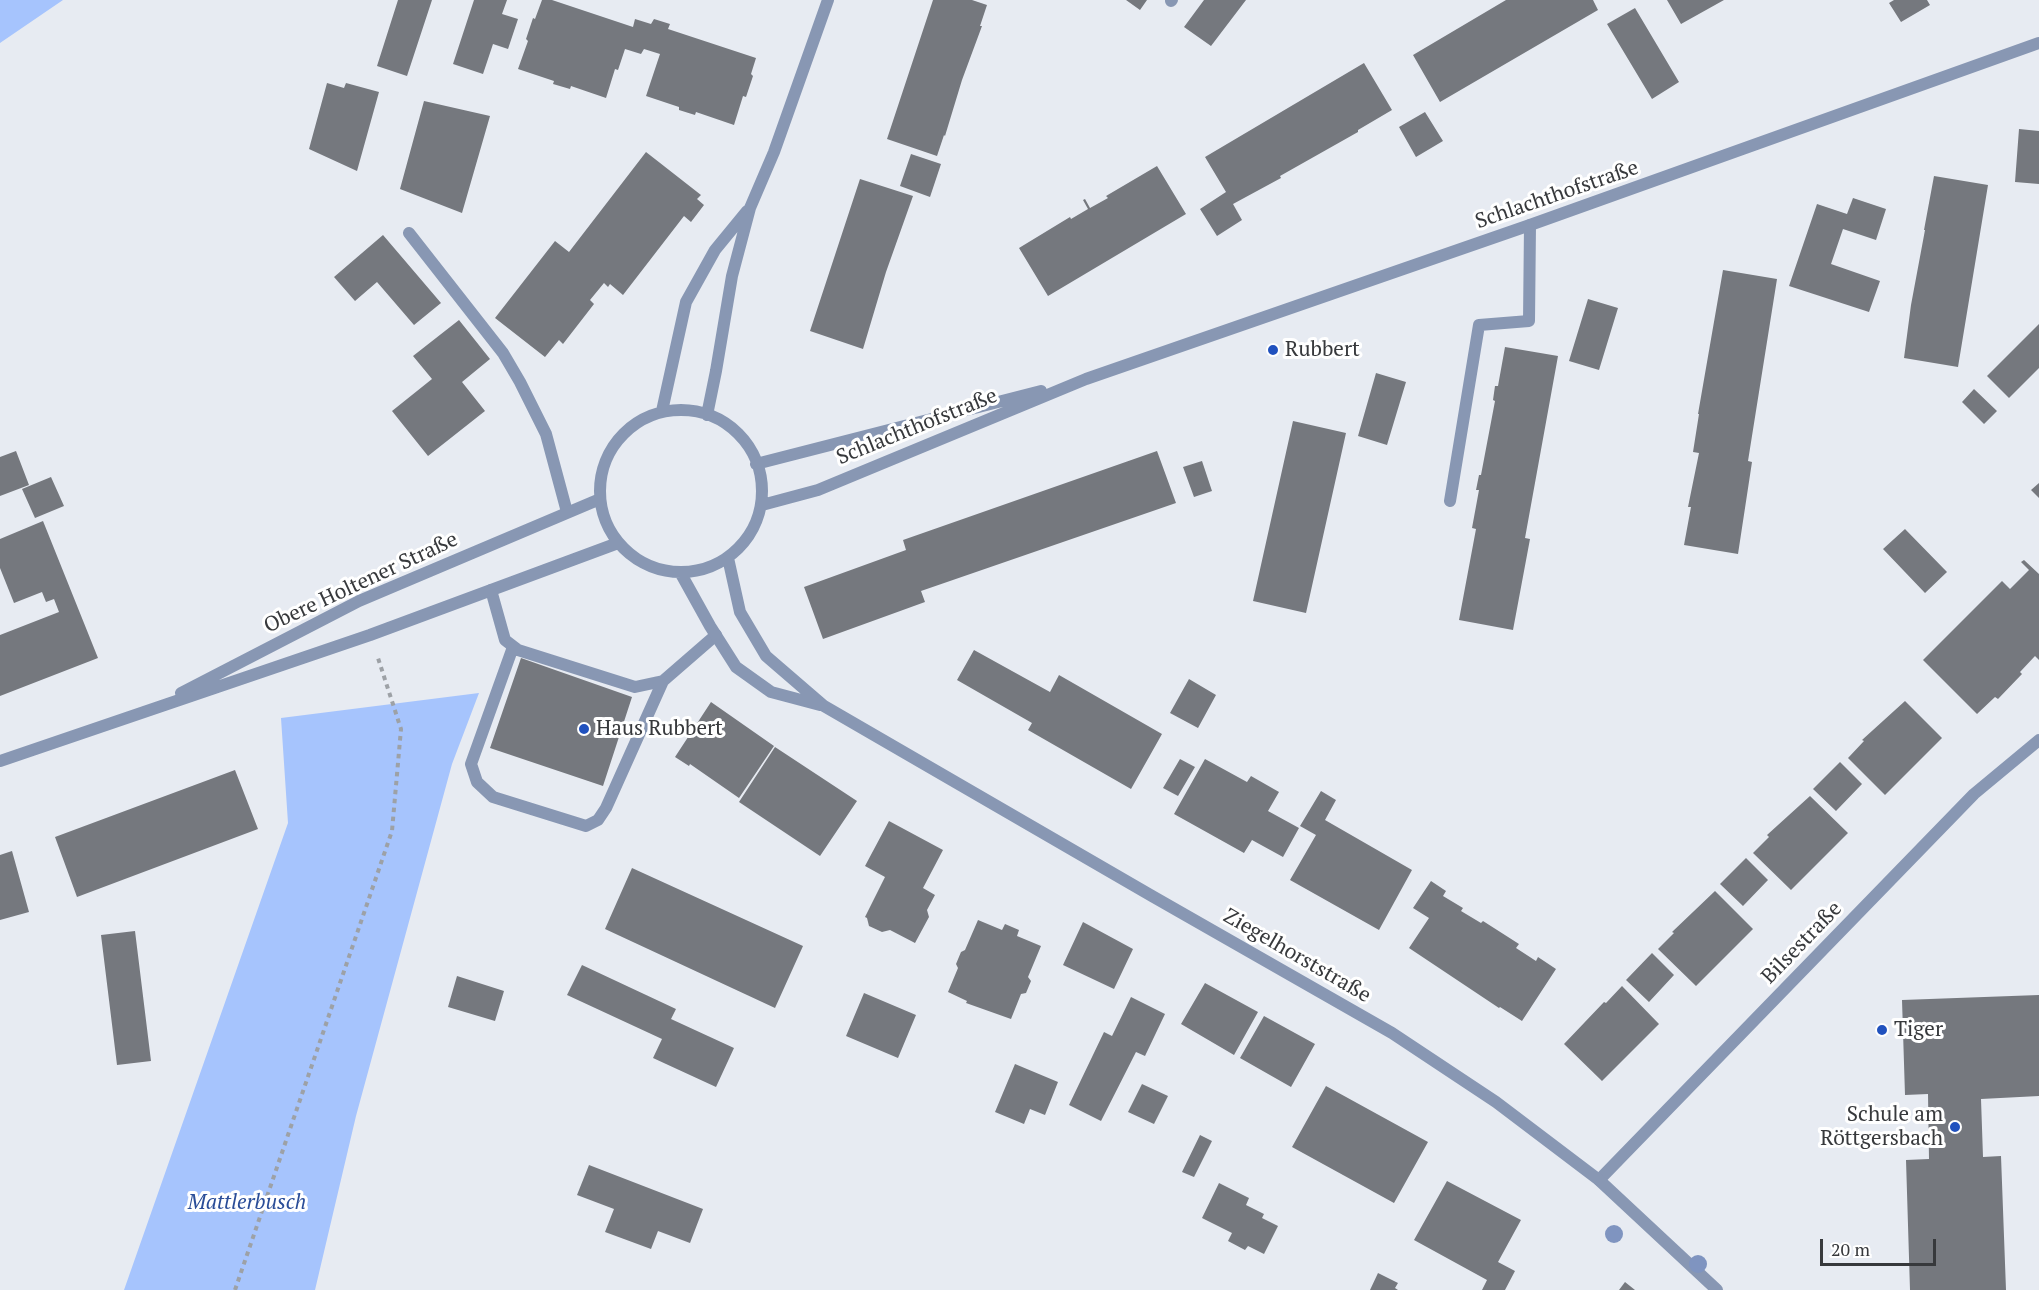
<!DOCTYPE html>
<html>
<head>
<meta charset="utf-8">
<style>
  body { margin:0 }
  #map { position:relative; width:2039px; height:1290px; overflow:hidden; background:#e7ebf2; font-family:"PT Serif",serif }
  canvas { display:block }
  .scale { position:absolute; left:1820px; top:1239px; width:116px; height:27px; box-sizing:border-box; border:3px solid #37393c; border-top:0; padding-left:8px; font-size:18px; line-height:21px; white-space:nowrap; color:#37393c; -webkit-text-stroke:4px #fff; paint-order:stroke }
</style>
</head>
<body>
<div id="map">
<canvas width="2039" height="1290"></canvas>
<div class="scale">20 m</div>
</div>
<script>
const g = document.querySelector('canvas').getContext('2d');
g.lineJoin = 'round';
function fillPath(path, color) { g.fillStyle = color; g.fill(path, 'evenodd'); }
const shape = rows => new Path2D(rows.map(r => 'M' + r).join(''));
function stroke(path, color, width, dash) { g.strokeStyle = color; g.lineWidth = width; g.lineCap = dash ? 'butt' : 'round'; g.setLineDash(dash || []); g.stroke(path); }
function label(font, color, halo, rows, align = 'center') {
  g.font = font + ' "PT Serif",serif'; g.lineWidth = 6; g.setLineDash([]); g.textBaseline = 'middle'; g.strokeStyle = halo; g.fillStyle = color; for (const [text, x, y, turn = 0] of rows) {
    g.save(); g.translate(x, y); g.rotate((+turn || 0) * Math.PI / 180); g.textAlign = isNaN(turn) ? turn : align; if (halo) g.strokeText(text, 0, 0); g.fillText(text, 0, 0); g.restore();
  }
}
const green = shape([
  [0,0,63,0,0,43],
  [479,693,452,764,356,1116,315,1290,124,1290,288,823,281,718]
]);
const building = shape([
  [398,0,432,0,407,76,377,66],
  [474,0,507,0,502,14,518,19,508,49,493,44,483,74,453,64],
  [542,0,552,0,633,27,635,19,651,24,654,19,670,24,668,29,756,58,751,74,753,76,746,97,743,96,734,125,696,112,695,115,679,110,679,107,646,96,660,54,644,49,641,54,625,49,618,70,615,69,606,98,571,86,570,89,553,84,554,81,518,69,528,41,526,39,533,18,535,19],
  [933,0,972,0,987,5,980,26,982,26,962,80,945,136,944,135,937,156,887,139],
  [1126,0,1147,0,1140,10],
  [1204,0,1246,0,1211,46,1184,27],
  [1506,0,1593,0,1598,10,1440,102,1413,55],
  [1667,0,1724,0,1681,24],
  [1894,0,1927,0,1930,5,1901,22,1889,3],
  [1635,8,1679,82,1652,99,1607,24],
  [1364,63,1392,110,1358,130,1358,132,1280,176,1281,178,1233,204,1242,220,1217,236,1200,209,1226,192,1205,157],
  [327,83,344,88,346,83,379,92,357,171,309,149],
  [424,101,490,116,462,213,400,189],
  [1425,112,1443,141,1416,157,1399,127],
  [2019,129,2039,131,2039,184,2015,182],
  [646,152,701,195,697,199,704,205,691,222,684,216,623,295,610,284,608,287,604,283,590,300,594,304,563,344,559,340,545,357,495,318,555,241,569,252],
  [911,154,941,164,930,197,900,186],
  [1157,166,1186,214,1048,296,1019,248,1070,217,1071,219,1088,209,1083,200,1085,199,1090,208,1108,198,1106,196],
  [1934,176,1988,185,1958,367,1904,358,1911,305,1925,230,1924,230],
  [860,179,913,196,886,272,863,349,810,331],
  [1853,198,1886,209,1876,240,1843,229,1831,264,1880,281,1869,312,1789,286,1817,204,1847,214],
  [383,235,441,303,414,325,377,282,355,301,334,277],
  [1723,270,1777,279,1748,461,1752,462,1738,554,1684,545,1691,507,1688,507,1699,453,1693,452,1699,414,1698,414],
  [1588,299,1618,308,1599,370,1569,361],
  [459,320,490,359,462,382,485,411,428,456,392,411,432,379,413,356],
  [2039,324,2039,368,2009,398,1987,376],
  [1505,347,1558,356,1525,538,1530,539,1513,630,1459,620,1476,529,1472,528,1479,490,1476,490,1479,475,1481,475,1495,401,1493,400,1495,386,1498,386],
  [1376,373,1406,382,1387,445,1358,436],
  [1974,389,1997,411,1984,424,1962,402],
  [1293,421,1346,433,1306,613,1253,601],
  [16,451,29,485,0,496,0,457],
  [1157,451,1176,503,921,591,925,602,823,639,804,587,906,550,903,540],
  [1202,461,1212,491,1194,497,1183,467],
  [51,477,64,506,35,518,22,489],
  [2039,483,2039,498,2031,490],
  [43,521,98,658,0,696,0,635,59,612,54,599,46,602,42,592,14,603,0,568,0,539],
  [1905,529,1947,572,1925,593,1883,549],
  [2024,560,2039,574,2039,660,2035,656,2020,672,2022,674,1998,699,1995,697,1977,714,1923,660,2002,581,2010,589,2029,570,2021,562],
  [974,650,1050,692,1059,675,1162,734,1131,789,1028,730,1032,723,957,680],
  [521,658,632,697,603,786,490,748],
  [1189,679,1216,695,1198,728,1170,713],
  [1905,701,1942,738,1885,795,1848,758,1864,741,1862,740],
  [711,702,774,746,739,798,690,764,689,766,675,757],
  [775,747,857,801,820,856,739,802],
  [1180,759,1195,767,1178,796,1163,788],
  [1205,759,1247,782,1251,776,1279,792,1268,811,1299,828,1283,857,1252,840,1244,853,1174,814],
  [1840,762,1862,784,1836,811,1813,789],
  [235,770,258,829,77,897,55,837],
  [1321,791,1336,800,1325,820,1412,870,1379,930,1290,880,1316,835,1300,826],
  [1810,796,1848,833,1791,890,1753,853,1769,837,1767,835],
  [889,821,943,850,923,888,935,895,927,910,929,917,915,943,890,930,882,932,869,926,867,918,865,917,885,877,865,866],
  [12,851,29,912,0,920,0,855],
  [1746,858,1768,880,1743,906,1720,884],
  [632,868,803,946,775,1008,605,929],
  [1431,881,1446,891,1443,896,1463,908,1461,911,1481,923,1483,921,1519,944,1516,948,1536,961,1538,957,1556,969,1522,1021,1500,1007,1499,1008,1409,948,1429,918,1413,908],
  [1715,891,1753,929,1696,986,1658,949,1674,933,1672,932],
  [978,920,1002,930,1005,924,1019,930,1017,936,1041,946,1028,977,1031,981,1026,993,1021,994,1011,1019,966,1003,967,1001,948,992,958,968,956,964,961,952,965,950],
  [1083,922,1133,949,1114,989,1063,965],
  [135,931,151,1061,117,1065,101,935],
  [1652,953,1674,975,1649,1002,1626,980],
  [582,965,676,1009,671,1019,734,1048,716,1087,653,1058,662,1039,567,995],
  [457,976,504,991,495,1021,448,1007],
  [1205,983,1258,1012,1234,1055,1181,1024],
  [1622,986,1659,1024,1602,1081,1564,1044,1604,1002,1606,1003],
  [864,993,916,1015,898,1058,846,1036],
  [2039,995,2039,1096,1981,1099,1983,1157,2001,1156,2006,1290,1910,1290,1906,1160,1929,1159,1928,1094,1905,1095,1902,1000],
  [1131,997,1165,1014,1145,1056,1136,1052,1101,1121,1069,1105,1104,1032,1112,1036],
  [1264,1016,1315,1044,1291,1087,1240,1058],
  [1015,1064,1058,1082,1045,1115,1030,1109,1024,1124,995,1112],
  [1142,1084,1168,1096,1154,1124,1128,1112],
  [1326,1086,1428,1142,1394,1203,1292,1147],
  [1200,1135,1212,1141,1194,1177,1182,1172],
  [589,1165,703,1209,690,1243,658,1231,651,1249,605,1232,614,1209,577,1195],
  [1447,1181,1521,1220,1498,1262,1515,1271,1505,1290,1482,1290,1487,1280,1414,1240],
  [1219,1183,1249,1198,1246,1205,1264,1214,1262,1218,1278,1226,1264,1254,1248,1246,1245,1250,1228,1241,1232,1233,1202,1218],
  [1378,1273,1398,1283,1395,1288,1398,1290,1370,1290],
  [1625,1282,1635,1290,1619,1290]
]);
const path = shape([
  [235,1290,392,831,401,729,378,658]
]);
const service = shape([
  [1171,1,1172,0],
  [409,233,503,353,520,382,546,434,567,512],
  [1450,501,1479,325,1529,321,1530,225],
  [491,590,505,640,518,650,635,687,663,681,716,635],
  [513,647,471,764,477,782,493,797,586,826,598,820,606,808,663,681]
]);
const minor = shape([
  [1599,1180,1974,794,2039,740]
]);
const tertiary = shape([
  '600 491a81 81 0 1 1 162 0a81 81 0 1 1-162 0Z',
  [662,411,686,302,715,250,747,211],
  [707,415,716,371,732,276,750,208,774,152,828,0],
  [756,464,1041,391],
  [762,505,818,490,1086,379,1530,225,2039,43],
  [728,558,740,612,766,656,824,706,1152,896,1392,1033,1496,1102,1599,1180,1717,1290],
  [680,572,710,626,736,667,771,692,820,705],
  [181,693,359,601,600,499],
  [0,761,370,635,618,543]
]);
const trees = [
  [1614,1234],
  [1698,1264]
];
const markers = [
  [1273,350,6,"#2051be"],
  [584,729,6,"#2051be"],
  [1882,1030,6,"#2051be"],
  [1955,1127,6,"#2051be"]
];
const streetNames = [
  ["Schlachthofstraße",1557,195,-19],
  ["Schlachthofstraße",917,427,-22],
  ["Obere Holtener Straße",361,583,-25],
  ["Bilsestraße",1802,943,-46],
  ["Ziegelhorststraße",1297,956,30]
];
const poiNames = [
  ["Rubbert",1285,350],
  ["Haus Rubbert",596,729],
  ["Tiger",1894,1030],
  ["Schule am",1943,1115,"right"],
  ["Röttgersbach",1943,1139,"right"]
];
const parkNames = [
  ["Mattlerbusch",247,1203]
];
fillPath(green, '#a6c4fd');
fillPath(building, '#75787e');
stroke(path, '#9da1a6', 4, [4.5, 4.5]);
stroke(service, '#8897b3', 12);
stroke(minor, '#8897b3', 12);
stroke(tertiary, '#8897b3', 12);
g.fillStyle = '#7f94c0';
for (const [x, y] of trees) { g.beginPath(); g.arc(x, y, 9, 0, 2 * Math.PI); g.fill(); }
for (const [x, y, r, color] of markers) { const dot = new Path2D(); dot.arc(x, y, r, 0, 2 * Math.PI); g.fillStyle = color; g.fill(dot); stroke(dot, '#fff', 2); }
label('21px', '#37393c', '#fff', streetNames);
label('21px', '#37393c', '#fff', poiNames, 'left');
label('italic 21px', '#2a4d98', '#fff', parkNames);
</script>
</body>
</html>
